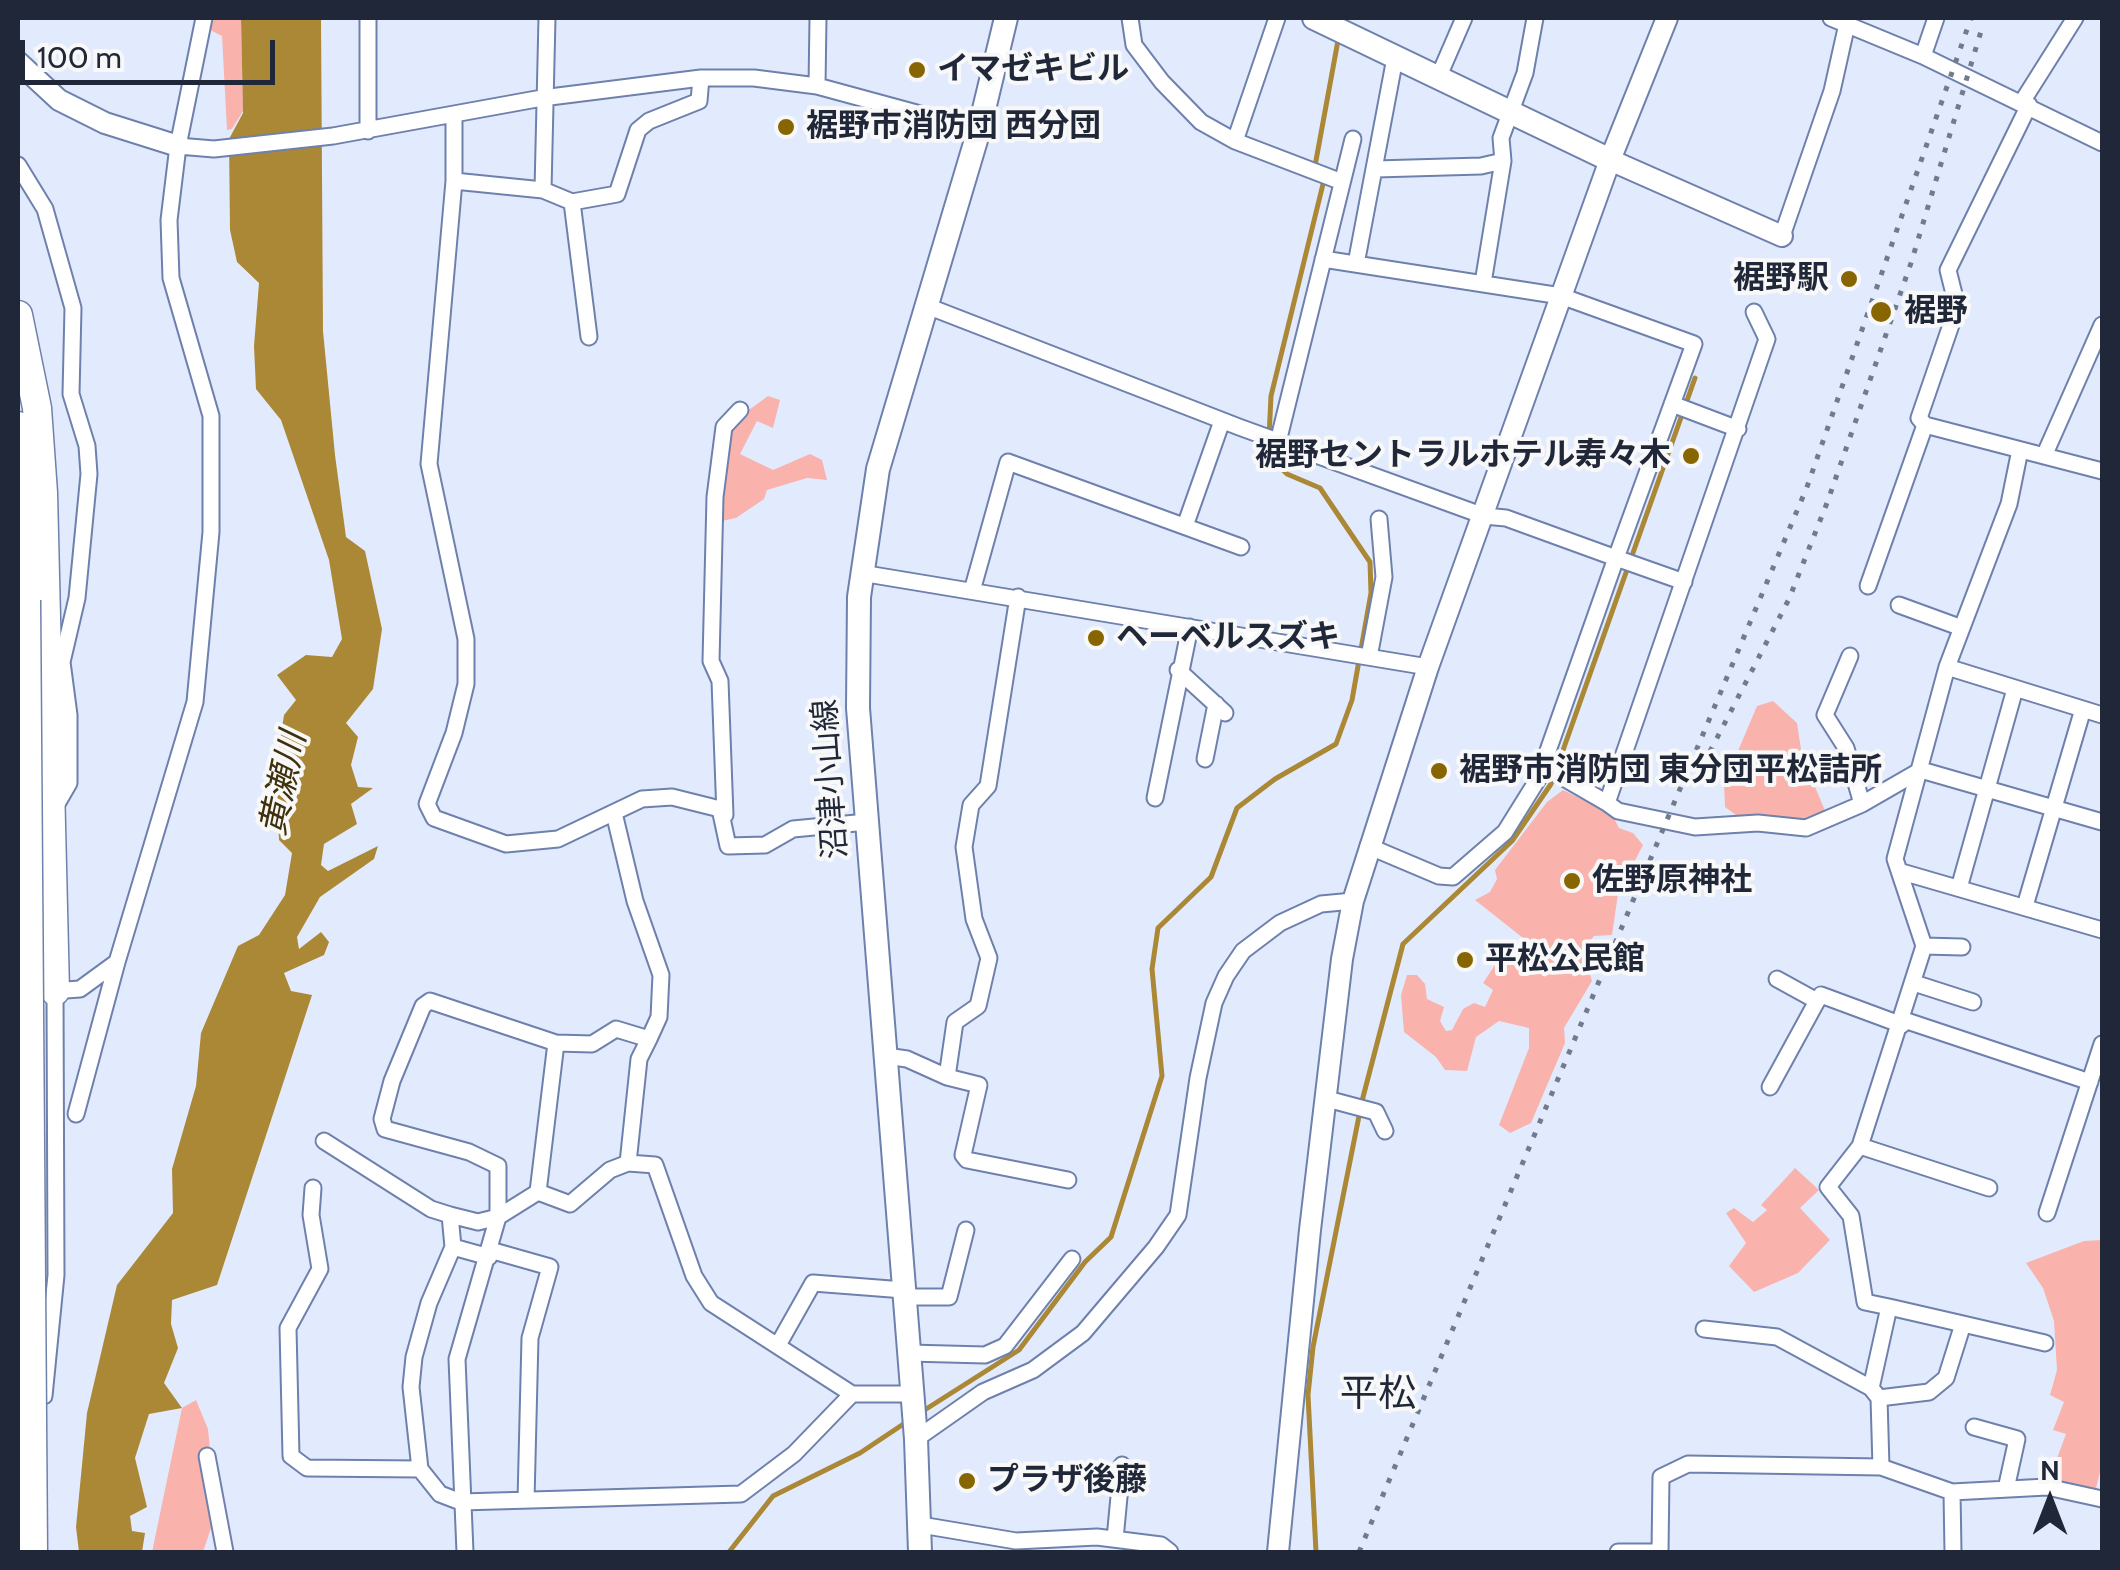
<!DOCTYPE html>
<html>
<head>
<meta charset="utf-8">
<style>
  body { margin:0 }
  #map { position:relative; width:2120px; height:1570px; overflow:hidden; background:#e2ebfe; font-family:Cabin,sans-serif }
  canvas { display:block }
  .frame { position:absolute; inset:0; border:20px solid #1f2738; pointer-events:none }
  .north { position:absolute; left:2000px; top:1450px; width:100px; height:100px; -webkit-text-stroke:8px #f8f8f8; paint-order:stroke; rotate:0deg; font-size:28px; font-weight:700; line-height:40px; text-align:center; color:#1f2738 }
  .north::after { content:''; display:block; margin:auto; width:35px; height:45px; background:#1f2738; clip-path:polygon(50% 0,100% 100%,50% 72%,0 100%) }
  .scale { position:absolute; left:20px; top:40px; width:255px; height:45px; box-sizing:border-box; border:5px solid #1f2738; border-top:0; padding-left:12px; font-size:30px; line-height:35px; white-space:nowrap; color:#1f2738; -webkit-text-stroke:8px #f8f8f8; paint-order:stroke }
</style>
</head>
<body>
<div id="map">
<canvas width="2120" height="1570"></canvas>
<div class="frame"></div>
<div class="north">N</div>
<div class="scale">100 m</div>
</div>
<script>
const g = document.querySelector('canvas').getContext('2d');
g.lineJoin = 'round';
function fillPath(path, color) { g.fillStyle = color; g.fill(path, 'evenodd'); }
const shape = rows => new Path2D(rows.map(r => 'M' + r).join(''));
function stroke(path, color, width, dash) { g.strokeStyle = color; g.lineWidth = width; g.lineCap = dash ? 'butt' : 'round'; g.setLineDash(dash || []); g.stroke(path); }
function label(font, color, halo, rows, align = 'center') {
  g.font = font + ' Cabin,"Noto Sans JP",sans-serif'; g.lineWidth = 8; g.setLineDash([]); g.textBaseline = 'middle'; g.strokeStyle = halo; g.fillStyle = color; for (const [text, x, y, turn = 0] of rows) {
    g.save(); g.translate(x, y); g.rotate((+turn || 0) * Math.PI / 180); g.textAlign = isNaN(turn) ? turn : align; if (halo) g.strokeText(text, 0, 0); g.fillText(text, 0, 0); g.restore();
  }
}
const green = shape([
  [209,18,241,18,243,111,232,129,227,130,222,36,208,29],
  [768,396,780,400,773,428,757,421,740,454,773,470,810,454,822,460,827,480,807,478,767,490,764,499,736,518,717,522,727,426],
  [1773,701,1797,723,1802,756,1826,813,1808,819,1736,815,1725,807,1724,784,1757,706],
  [1563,790,1612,814,1619,828,1633,833,1643,845,1618,894,1612,935,1594,936,1583,950,1592,981,1564,1028,1565,1043,1531,1123,1510,1133,1499,1125,1529,1048,1529,1028,1499,1021,1476,1037,1467,1071,1445,1070,1436,1057,1404,1032,1401,995,1407,975,1417,975,1425,984,1427,999,1444,1007,1440,1021,1446,1031,1452,1030,1463,1009,1474,1003,1485,1007,1493,990,1483,983,1497,962,1502,942,1517,952,1523,938,1475,900,1490,892,1497,879,1495,870,1547,802],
  [1795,1168,1819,1190,1800,1208,1830,1240,1798,1273,1754,1292,1729,1266,1746,1243,1726,1213,1734,1208,1753,1222,1767,1210,1761,1205],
  [2102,1240,2102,1464,2095,1492,2049,1480,2066,1434,2053,1430,2064,1402,2050,1395,2057,1370,2054,1321,2043,1288,2026,1263,2084,1241],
  [196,1400,208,1429,216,1513,203,1552,152,1552,182,1408]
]);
const water = shape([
  [241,18,288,18,287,32,301,41,306,18,321,18,323,331,335,455,346,537,365,551,382,629,373,689,346,723,358,737,351,765,358,787,373,788,351,804,357,824,324,844,321,865,328,871,378,846,374,859,320,897,297,937,299,949,321,932,329,942,324,955,284,973,291,991,312,995,217,1285,172,1300,171,1324,178,1348,164,1383,182,1408,149,1414,135,1458,147,1507,130,1516,132,1531,145,1533,142,1552,79,1552,76,1527,87,1413,117,1285,173,1213,172,1169,196,1086,201,1033,238,946,259,935,285,895,292,853,279,840,276,766,284,715,296,700,277,675,306,655,332,657,342,639,329,560,281,420,256,389,254,346,259,283,237,262,230,230,229,139,243,113]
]);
const stream = shape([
  [1315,166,1339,35],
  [923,1411,1019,1350,1085,1262,1111,1237,1162,1076,1152,969,1158,928,1211,877,1237,808,1275,779,1336,744,1352,700,1371,593,1370,562,1320,488,1287,474,1278,465,1269,437,1271,396,1324,180],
  [729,1552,773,1496,860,1453,905,1423],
  [1316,1552,1308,1395,1313,1347,1362,1101,1403,944,1512,841,1551,784,1695,378]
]);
const river = shape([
  [287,74,291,18]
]);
const minor = shape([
  [368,18,368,131],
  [547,18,543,190,572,202],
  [1130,18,1134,45,1162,82,1201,122,1235,141],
  [1277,18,1235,141,1342,182],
  [1831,18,1923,56,2102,143],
  [1923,56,1936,18],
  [1438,78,1464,18],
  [817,86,818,18],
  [2022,102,2075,18],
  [454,116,454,181,429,464,466,639,466,684,454,733,427,804,434,818,506,844,558,839,642,799,672,797,720,809,728,846,765,845,793,829,867,822],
  [178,146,214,149,333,136,542,98,701,78,754,78,817,86,979,130],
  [18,165,45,209,73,308,71,394,87,446,89,474,77,598,62,662,69,715,69,783,54,809],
  [1376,169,1481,166,1503,161],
  [454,181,543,190],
  [1782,236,1832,91,1847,24],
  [1323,259,1561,296,1694,344,1616,558,1684,582],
  [1356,264,1395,58],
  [1483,283,1503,161,1501,138,1525,73,1535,18],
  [927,306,1239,427,1484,516,1506,518,1616,558,1538,779,1505,832,1453,877,1439,876,1368,846],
  [589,337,572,202,617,194,638,130,649,121,699,101,701,78],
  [1672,404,1738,429],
  [1925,425,2102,471],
  [1278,442,1353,139],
  [2044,456,2102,325],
  [1185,526,1222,421],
  [861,573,1428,667],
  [1868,586,1925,425,1919,418,1952,322,1954,294,1948,270,2029,105],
  [972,591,1008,462,1241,547],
  [1899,605,1962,628],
  [1850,656,1825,715,1846,748,1862,804],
  [1369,657,1384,577,1379,519],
  [1947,667,2102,715],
  [1178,670,1225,713],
  [1205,759,1216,704],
  [1543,766,1607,803,1767,339,1754,312],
  [1155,798,1190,627],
  [1607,803,1618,811,1695,827,1758,823,1806,828,1862,804,1921,770,2102,822],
  [614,813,635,901,661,975,659,1017,649,1039],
  [725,815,720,681,711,661,715,497,724,427,740,410],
  [1902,872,2102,930],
  [1959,888,2015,689],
  [2025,906,2083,709],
  [1924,946,1962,947],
  [1777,979,1817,1001,1821,995,1902,1025],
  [1914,983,1973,1002],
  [51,991,80,989,117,962,195,702,211,532,211,416,171,278,169,220,178,146,204,18],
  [1904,1020,2090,1082],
  [886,1056,907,1059,947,1077,955,1022,978,1006,989,958,974,919,964,847,971,805,988,786,1018,597],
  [947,1077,979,1085,963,1155,967,1160,1068,1180],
  [1770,1087,1817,1001],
  [1327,1099,1376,1112,1385,1131],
  [76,1114,117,962],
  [324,1141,431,1209,450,1215,453,1247],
  [1860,1146,1989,1188],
  [313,1188,311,1215,320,1269,288,1328,291,1456,307,1468,420,1469,440,1494,461,1502,741,1494,794,1454,852,1394,910,1394],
  [538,1192,556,1043],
  [2047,1213,2102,1044],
  [450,1215,478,1222,498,1217,538,1192,570,1204,610,1170,628,1163,655,1165,694,1276,711,1303,852,1394],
  [490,1250,550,1267,530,1338,526,1500],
  [905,1297,949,1297,966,1230],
  [1889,1307,1963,1324],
  [1704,1329,1777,1337,1871,1388],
  [778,1345,813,1283,904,1290],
  [909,1353,985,1355,1005,1346,1072,1259],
  [44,1396,56,1275,55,991],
  [1879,1398,1929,1392,1946,1378,1963,1324,2045,1343],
  [1974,1427,2017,1439,2006,1489],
  [916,1439,983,1392,1033,1370,1083,1333,1156,1247,1178,1215,1198,1078,1214,1003,1226,976,1243,951,1280,923,1321,904,1353,901],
  [207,1456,225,1552],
  [1881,1467,1879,1398,1871,1388,1889,1307,1865,1302,1851,1216,1828,1187,1860,1146,1924,946,1895,859,1947,667,2009,504,2020,450],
  [420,1469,411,1387,414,1357,429,1303,453,1247,489,1257],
  [1952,1492,1953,1552],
  [921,1525,1016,1541,1097,1537,1161,1545,1170,1552],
  [1115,1539,1122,1465],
  [465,1552,457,1359,498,1217,498,1166,469,1152,385,1129,382,1119,392,1081,423,1006,430,1001,556,1043,592,1044,616,1029,649,1039,639,1059,628,1163],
  [1618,1552,1660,1552],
  [1660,1552,1661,1477,1688,1464,1881,1467,1952,1492,2047,1487,2102,1499]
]);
const tertiary = shape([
  [18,62,59,100,105,123,178,146],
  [1610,160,1782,236],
  [1278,1552,1310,1230,1342,959,1353,901,1428,667,1610,160,1667,18]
]);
const secondary = shape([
  [1314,18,1610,160],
  [920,1552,916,1439,858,708,859,597,878,469,979,130,1006,18]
]);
const trunk = shape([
  [18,315,37,408,43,493,55,991],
  [18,426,26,600]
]);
const rail = shape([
  [1703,765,1789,599,1827,503,1911,263,1982,28],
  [1359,1552,1807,487,1971,18]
]);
const trunkBridge = shape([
  [26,600,33,1552]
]);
const markers = [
  [917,70,10,"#876500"],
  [786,127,10,"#876500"],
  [1849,279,10,"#876500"],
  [1881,312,12,"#876500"],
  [1691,456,10,"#876500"],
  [1096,638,10,"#876500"],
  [1439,771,10,"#876500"],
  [1572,881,10,"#876500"],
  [1465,960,10,"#876500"],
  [967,1481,10,"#876500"]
];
const poiNames = [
  ["イマゼキビル",937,70],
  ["裾野市消防団 西分団",806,127],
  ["裾野駅",1829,279,"right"],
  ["裾野",1904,312],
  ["裾野セントラルホテル寿々木",1671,456,"right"],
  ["ヘーベルスズキ",1116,638],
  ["裾野市消防団 東分団平松詰所",1459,771],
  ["佐野原神社",1592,881],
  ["平松公民館",1485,960],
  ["プラザ後藤",987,1481]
];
const streetNames = [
  ["沼津小山線",831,779,-94]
];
const waterNames = [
  ["黄瀬川",284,784,-78]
];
const quarterNames = [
  ["平松",1378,1395]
];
fillPath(green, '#f9b3ac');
fillPath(water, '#ab8836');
stroke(stream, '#ab8836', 5);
stroke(river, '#ab8836', 30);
stroke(minor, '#6e81ac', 19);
stroke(tertiary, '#6e81ac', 24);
stroke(secondary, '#6e81ac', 26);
stroke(trunk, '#6e81ac', 31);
stroke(minor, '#fff', 15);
stroke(tertiary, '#fff', 20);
stroke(secondary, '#fff', 22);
stroke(trunk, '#fff', 28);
stroke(rail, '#727b8d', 5, [5, 10]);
stroke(trunkBridge, '#6e81ac', 31, []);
stroke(trunkBridge, '#fff', 28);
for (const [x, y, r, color] of markers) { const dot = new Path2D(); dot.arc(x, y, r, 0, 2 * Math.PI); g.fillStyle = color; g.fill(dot); stroke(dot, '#f8f8f8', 4); }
label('bold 32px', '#1f2738', '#f8f8f8', poiNames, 'left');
label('32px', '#1f2738', '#f8f8f8', streetNames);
label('italic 35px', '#40310d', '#f8f8f8', waterNames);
label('38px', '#1f2738', '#f8f8f8', quarterNames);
</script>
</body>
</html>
